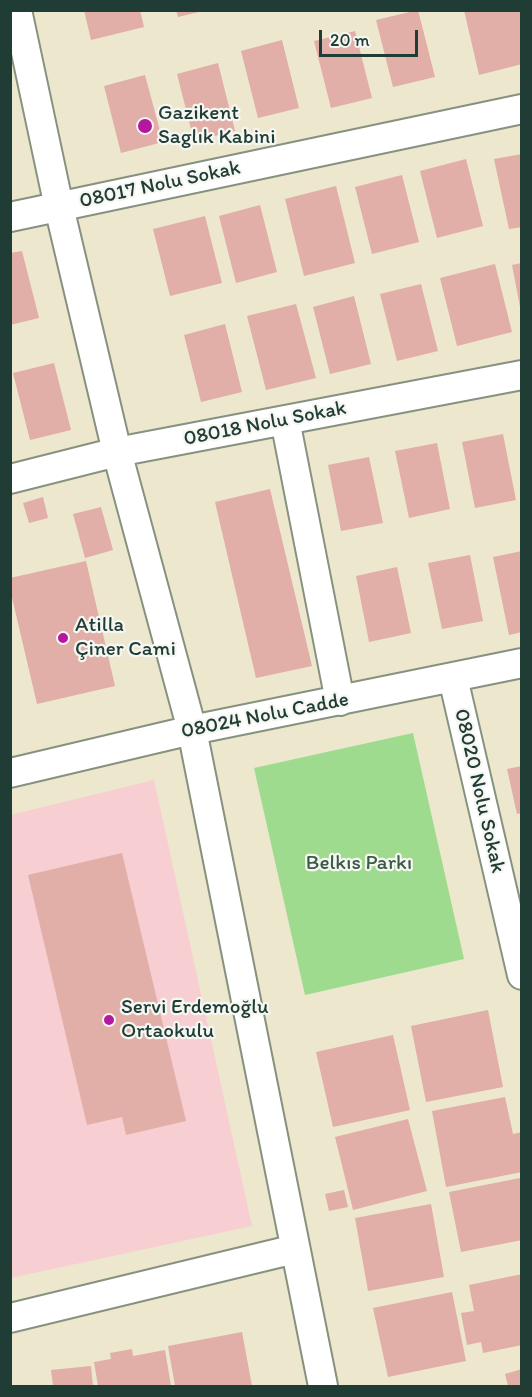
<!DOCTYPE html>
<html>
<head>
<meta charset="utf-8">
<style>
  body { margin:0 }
  #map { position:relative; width:532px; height:1397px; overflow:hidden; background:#ece7cd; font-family:Itim,sans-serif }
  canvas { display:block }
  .frame { position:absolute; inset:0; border:12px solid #1f3d34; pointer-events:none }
  .scale { position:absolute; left:319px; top:30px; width:99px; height:27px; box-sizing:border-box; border:3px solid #1f3d34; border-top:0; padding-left:8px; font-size:18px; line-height:21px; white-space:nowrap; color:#1f3d34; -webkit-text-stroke:4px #f6f6f2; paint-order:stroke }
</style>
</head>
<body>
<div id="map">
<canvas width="532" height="1397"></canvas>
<div class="frame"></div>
<div class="scale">20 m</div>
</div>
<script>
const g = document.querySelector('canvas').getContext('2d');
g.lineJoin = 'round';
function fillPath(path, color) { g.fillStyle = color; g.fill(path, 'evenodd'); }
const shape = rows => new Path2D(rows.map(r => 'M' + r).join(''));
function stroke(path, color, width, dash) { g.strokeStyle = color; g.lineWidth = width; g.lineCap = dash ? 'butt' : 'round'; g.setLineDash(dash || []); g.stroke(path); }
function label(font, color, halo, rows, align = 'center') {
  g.font = font + ' Itim,sans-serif'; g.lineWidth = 4.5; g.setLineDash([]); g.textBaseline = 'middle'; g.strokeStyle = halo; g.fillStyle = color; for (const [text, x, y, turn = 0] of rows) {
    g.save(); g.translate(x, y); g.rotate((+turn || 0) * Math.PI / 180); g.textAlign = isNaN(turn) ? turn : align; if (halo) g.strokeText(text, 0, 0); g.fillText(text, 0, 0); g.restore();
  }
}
const built = shape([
  [154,780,252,1226,11,1278,10,815]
]);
const green = shape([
  [413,733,464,959,305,995,254,768]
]);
const building = shape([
  [84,10,140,10,144,27,91,40],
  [176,10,202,10,203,11,178,17],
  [418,10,435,77,393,87,376,20],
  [464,10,522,10,522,64,479,75],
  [355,31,372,98,331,108,314,41],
  [282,40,299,108,258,118,241,51],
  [218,63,235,131,194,141,177,74],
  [145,75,163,142,121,153,104,86],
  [522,154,522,227,509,229,494,159],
  [466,159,483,226,437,238,420,171],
  [402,175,419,242,372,254,355,187],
  [336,186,355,263,304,276,285,199],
  [260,205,277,272,236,283,219,216],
  [205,216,222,283,170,296,153,229],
  [22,251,39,318,10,325,10,253],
  [522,263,522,306,520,307,512,265],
  [495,264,512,332,457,346,440,278],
  [421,284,438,351,397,361,380,294],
  [354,296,371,364,330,374,313,307],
  [296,304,316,378,266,390,247,316],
  [225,324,242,392,201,402,184,335],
  [54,363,71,430,30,440,13,373],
  [503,434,516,500,475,508,462,442],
  [437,443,450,509,409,518,395,451],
  [369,457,383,523,341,531,328,465],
  [270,489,312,666,256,678,215,502],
  [43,497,48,518,29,523,23,503],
  [101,507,113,550,85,558,73,514],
  [522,551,522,632,509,635,493,557],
  [470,555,483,621,442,629,428,563],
  [86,561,115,686,37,704,10,589,10,578],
  [397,567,411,633,369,642,356,576],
  [522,766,522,813,517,814,507,769],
  [122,853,186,1121,126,1135,122,1117,87,1125,28,875],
  [488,1010,503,1087,426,1102,411,1026],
  [393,1035,410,1110,333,1127,316,1052],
  [505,1097,513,1134,522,1132,522,1172,446,1187,432,1111],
  [408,1119,427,1191,353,1210,335,1137],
  [520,1178,522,1240,461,1252,449,1192],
  [344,1190,348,1207,329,1211,325,1194],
  [431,1204,444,1277,368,1291,355,1218],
  [522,1274,522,1345,483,1353,481,1342,467,1345,461,1313,474,1311,469,1285],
  [452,1292,466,1361,388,1377,373,1308],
  [242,1332,252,1386,175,1386,168,1346],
  [132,1349,133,1356,165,1350,171,1386,98,1386,94,1362,111,1359,110,1353],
  [91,1366,93,1386,53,1386,51,1370],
  [522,1369,522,1386,508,1386,505,1374]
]);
const minor = shape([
  [17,10,59,207,117,452,192,730,323,1386],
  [10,217,522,109],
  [285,420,340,701],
  [10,479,117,452,522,375],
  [453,678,522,975],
  [10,773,192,730,522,663],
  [10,1318,295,1249]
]);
const markers = [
  [145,126,8,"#b5179e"],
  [63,638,6,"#b5179e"],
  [109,1020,6,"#b5179e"]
];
const poiNames = [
  ["Gazikent",158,114],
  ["Saglık Kabini",158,138],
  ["Atilla",75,626],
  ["Çiner Cami",75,650],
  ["Servi Erdemoğlu",121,1008],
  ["Ortaokulu",121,1032]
];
const streetNames = [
  ["08017 Nolu Sokak",160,185,-12],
  ["08018 Nolu Sokak",265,424,-11],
  ["08024 Nolu Cadde",265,716,-11],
  ["08020 Nolu Sokak",479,791,77]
];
const parkNames = [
  ["Belkıs Parkı",359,864]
];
fillPath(built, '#f7cfd2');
fillPath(green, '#9fdb8f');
fillPath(building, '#e1aea8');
stroke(minor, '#869280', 32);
stroke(minor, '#fff', 28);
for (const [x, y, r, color] of markers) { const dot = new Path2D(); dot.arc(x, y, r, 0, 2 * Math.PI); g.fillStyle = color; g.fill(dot); stroke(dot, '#f6f6f2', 2); }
label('21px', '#1f3d34', '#f6f6f2', poiNames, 'left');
label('21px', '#1f3d34', '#f6f6f2', streetNames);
label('21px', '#395d46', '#f6f6f2', parkNames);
</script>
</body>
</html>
